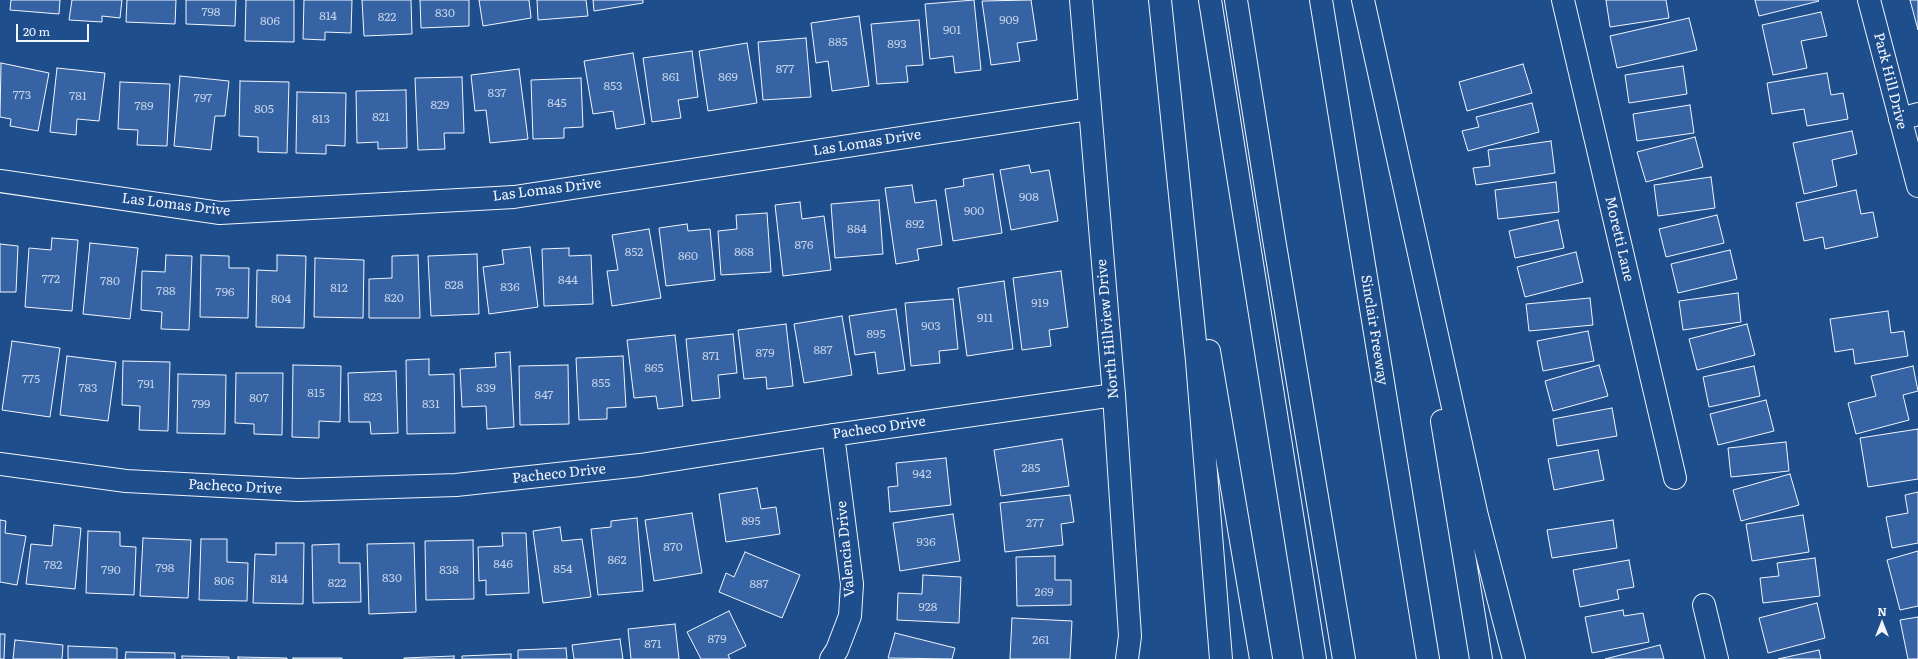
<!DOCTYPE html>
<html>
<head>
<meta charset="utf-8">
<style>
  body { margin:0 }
  #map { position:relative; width:1918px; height:659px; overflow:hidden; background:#1f4e8c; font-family:Literata,serif }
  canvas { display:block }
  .north { position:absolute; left:1862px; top:603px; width:40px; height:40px; -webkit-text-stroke:3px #1f4e8c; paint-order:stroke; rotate:0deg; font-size:11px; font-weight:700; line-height:16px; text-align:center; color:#f2f6ff }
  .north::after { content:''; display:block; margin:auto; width:14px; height:18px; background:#f2f6ff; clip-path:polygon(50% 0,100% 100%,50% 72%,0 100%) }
  .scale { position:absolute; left:16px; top:24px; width:73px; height:18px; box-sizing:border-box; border:2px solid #f2f6ff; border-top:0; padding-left:5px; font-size:12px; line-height:14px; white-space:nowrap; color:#f2f6ff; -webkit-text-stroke:3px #1f4e8c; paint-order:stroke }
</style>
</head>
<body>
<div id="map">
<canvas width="1918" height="659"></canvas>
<div class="north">N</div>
<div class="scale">20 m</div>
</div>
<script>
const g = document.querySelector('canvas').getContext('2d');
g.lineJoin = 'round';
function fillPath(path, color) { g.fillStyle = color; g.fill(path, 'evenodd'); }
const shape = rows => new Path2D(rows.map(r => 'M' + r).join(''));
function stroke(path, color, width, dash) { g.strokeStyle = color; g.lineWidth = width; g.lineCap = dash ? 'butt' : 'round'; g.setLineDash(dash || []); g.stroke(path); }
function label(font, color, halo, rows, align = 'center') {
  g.font = font + ' Literata,serif'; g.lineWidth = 3; g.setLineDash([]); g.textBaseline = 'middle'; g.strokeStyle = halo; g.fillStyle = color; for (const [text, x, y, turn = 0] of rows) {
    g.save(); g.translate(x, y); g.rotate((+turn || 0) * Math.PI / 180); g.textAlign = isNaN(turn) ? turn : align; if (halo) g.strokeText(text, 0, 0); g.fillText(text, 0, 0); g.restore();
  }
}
const building = shape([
  [11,0,60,0,59,14,10,10,11,0],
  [72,0,122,0,120,18,102,16,102,22,69,20,72,0],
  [127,0,176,0,175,24,126,22,127,0],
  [186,0,236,0,235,26,186,24,186,0],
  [246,0,294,0,294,42,245,41,246,0],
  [304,0,352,0,351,33,325,32,325,40,303,39,304,0],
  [362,0,411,0,412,34,364,36,362,0],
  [420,0,469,0,469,26,421,28,420,0],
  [479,0,529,0,531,18,483,26,479,0],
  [537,0,586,0,588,16,538,20,537,0],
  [593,0,643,0,643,3,594,11,593,0],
  [974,0,981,70,955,73,953,56,930,59,925,4,974,0],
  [1031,0,1037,40,1017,43,1020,61,991,65,982,1,1031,0],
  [1606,0,1666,0,1669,18,1610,27,1606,0],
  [1755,0,1818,0,1819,1,1759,16,1755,0],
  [1910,0,1918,0,1918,30,1910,0],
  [1821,12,1827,36,1801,41,1807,68,1773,75,1762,25,1821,12],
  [859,16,869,86,832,91,828,61,816,63,811,23,859,16],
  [1689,18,1697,50,1617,68,1610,36,1689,18],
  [919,20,923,65,906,66,908,82,877,84,871,24,919,20],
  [806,38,811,97,763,100,758,42,806,38],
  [747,43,757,103,708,111,699,51,747,43],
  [692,51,698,97,678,100,681,118,652,122,643,58,692,51],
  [633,53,645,124,616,129,613,111,593,114,584,61,633,53],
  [1,63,49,73,38,131,10,126,11,119,0,117,1,63],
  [1523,64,1532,93,1467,111,1459,82,1523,64],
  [1683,66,1687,94,1629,103,1625,75,1683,66],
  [57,68,105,73,99,121,77,119,76,135,50,132,57,68],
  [519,69,528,139,490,143,486,110,475,111,471,75,519,69],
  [1827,73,1831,95,1843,93,1848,119,1807,126,1804,109,1772,114,1767,83,1827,73],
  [180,76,229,81,225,116,215,116,211,150,174,146,180,76],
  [462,77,464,133,444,133,445,149,418,150,415,78,462,77],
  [581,78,583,127,564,128,564,138,533,139,531,80,581,78],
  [240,81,289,82,287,153,258,152,258,137,239,136,240,81],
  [120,82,170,84,167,146,137,145,138,130,118,129,120,82],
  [406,90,407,148,378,149,378,142,357,143,356,91,406,90],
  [297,92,346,93,345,146,326,145,326,154,296,153,297,92],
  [1532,103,1539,132,1468,151,1462,131,1479,127,1476,117,1532,103],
  [1690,105,1694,133,1637,141,1633,114,1690,105],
  [1852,131,1857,154,1832,160,1837,186,1804,194,1793,143,1852,131],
  [1695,137,1703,167,1646,182,1637,152,1695,137],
  [1551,141,1555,173,1476,185,1473,168,1490,166,1488,150,1551,141],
  [1029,165,1031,173,1049,170,1058,221,1011,230,1000,170,1029,165],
  [993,174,1002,233,953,241,945,189,964,186,963,179,993,174],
  [1711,177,1715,208,1658,216,1654,185,1711,177],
  [1556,182,1559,212,1498,219,1495,190,1556,182],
  [912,185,915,203,936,200,942,245,917,249,919,260,896,264,885,188,912,185],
  [1856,190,1861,214,1873,212,1878,237,1825,249,1823,237,1804,241,1796,203,1856,190],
  [879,200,883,254,835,258,831,204,879,200],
  [800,202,802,219,824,216,831,270,783,276,775,205,800,202],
  [767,213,771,272,721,275,718,231,737,229,736,215,767,213],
  [1717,215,1724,243,1666,257,1659,229,1717,215],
  [1558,220,1564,248,1515,258,1509,231,1558,220],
  [687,224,688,231,710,229,715,280,666,286,659,228,687,224],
  [649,229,661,298,612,306,607,271,618,270,612,235,649,229],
  [52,238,78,240,72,311,25,307,29,248,51,250,52,238],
  [90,243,138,248,130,319,83,314,90,243],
  [0,244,18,246,16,292,0,292,0,244],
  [530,247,538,307,489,314,483,267,504,264,502,250,530,247],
  [569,248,569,256,591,255,593,304,544,306,542,249,569,248],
  [1730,250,1737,279,1678,293,1671,264,1730,250],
  [1576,252,1583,282,1525,297,1517,267,1576,252],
  [477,254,479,314,431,316,428,256,477,254],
  [166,255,192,256,189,330,161,329,162,312,141,310,142,271,165,272,166,255],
  [201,255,229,256,229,268,249,268,248,318,200,317,201,255],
  [277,255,306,256,304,328,256,327,257,270,277,271,277,255],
  [418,255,420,318,369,318,369,279,392,278,392,256,418,255],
  [315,258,364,260,363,318,314,317,315,258],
  [1061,271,1068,327,1049,330,1051,346,1022,350,1013,278,1061,271],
  [1004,281,1013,349,967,356,958,288,1004,281],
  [1738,293,1741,322,1683,330,1679,301,1738,293],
  [1590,298,1593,325,1529,331,1526,304,1590,298],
  [953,299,958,349,939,351,940,363,911,366,905,303,953,299],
  [896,309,905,370,878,374,875,352,855,355,849,316,896,309],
  [1888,311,1891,333,1904,331,1908,356,1855,364,1853,349,1835,352,1830,319,1888,311],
  [842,316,852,375,804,383,794,324,842,316],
  [786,324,793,386,767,389,766,377,744,379,738,330,786,324],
  [1747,324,1755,355,1697,370,1689,339,1747,324],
  [1588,331,1594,361,1543,371,1537,341,1588,331],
  [733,334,737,373,718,375,720,398,692,401,686,339,733,334],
  [675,335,683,406,658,409,656,396,634,398,627,340,675,335],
  [12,341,60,348,50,417,2,410,12,341],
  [510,352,514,427,487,429,486,406,462,407,460,369,496,367,495,353,510,352],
  [67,356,116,362,108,421,60,415,67,356],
  [623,356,626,407,607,408,607,419,579,420,576,358,623,356],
  [429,359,429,375,454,374,455,433,407,434,406,360,429,359],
  [123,361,170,362,168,431,139,430,140,406,122,405,123,361],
  [293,365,341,366,340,422,319,421,319,438,292,437,293,365],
  [568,365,569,424,520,425,519,366,568,365],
  [1599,365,1608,396,1553,411,1545,381,1599,365],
  [1754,366,1760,396,1709,407,1703,377,1754,366],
  [1913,366,1918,391,1903,395,1909,420,1856,434,1848,403,1876,396,1871,376,1913,366],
  [396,371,398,433,371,434,370,422,349,422,348,373,396,371],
  [236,373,283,373,282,435,254,434,254,424,235,423,236,373],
  [178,374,226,375,225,434,177,433,178,374],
  [1766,400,1774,431,1718,445,1710,414,1766,400],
  [1612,408,1617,436,1557,446,1553,419,1612,408],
  [1918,429,1918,479,1868,487,1860,438,1918,429],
  [1062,439,1069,486,1001,496,994,450,1062,439],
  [1786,442,1789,471,1731,477,1728,448,1786,442],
  [1598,450,1604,480,1554,490,1548,459,1598,450],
  [946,458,951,505,890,512,888,487,898,486,896,463,946,458],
  [1790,474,1799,505,1741,521,1733,490,1790,474],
  [757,488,761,509,776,507,780,534,726,542,719,494,757,488],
  [1918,492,1918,543,1892,548,1886,517,1908,513,1905,495,1918,492],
  [1070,495,1074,522,1061,524,1063,545,1005,552,1000,503,1070,495],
  [692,513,702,573,654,581,645,520,692,513],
  [953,514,960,561,900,571,893,523,953,514],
  [1803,515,1809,552,1752,561,1746,524,1803,515],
  [637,518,643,591,598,595,591,529,611,527,611,521,637,518],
  [0,520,6,521,5,533,26,536,17,585,0,582,0,520],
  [1613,520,1617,548,1552,558,1547,530,1613,520],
  [54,525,81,528,75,589,26,584,31,544,52,546,54,525],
  [560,527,562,541,582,539,591,597,543,603,533,531,560,527],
  [88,531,120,532,120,546,136,547,134,595,86,593,88,531],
  [502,533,526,533,529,593,486,595,486,580,479,581,478,547,503,546,502,533],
  [143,538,191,540,188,598,140,596,143,538],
  [201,539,227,539,227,562,248,563,247,601,199,600,201,539],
  [473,540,474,599,426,600,425,541,473,540],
  [276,543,304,543,303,604,253,603,255,554,276,555,276,543],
  [414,543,416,612,369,614,367,544,414,543],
  [339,544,339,563,360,563,361,602,313,603,312,545,339,544],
  [1918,551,1918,606,1900,610,1887,560,1918,551],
  [745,552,800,575,782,618,719,592,726,573,734,577,745,552],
  [1055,556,1055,580,1071,580,1071,605,1017,606,1016,557,1055,556],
  [1815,558,1820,596,1763,603,1760,578,1779,576,1777,563,1815,558],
  [1629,560,1634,587,1617,590,1619,599,1580,607,1573,570,1629,560],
  [923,575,961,577,959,623,897,620,898,593,922,594,923,575],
  [1817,603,1825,638,1768,653,1759,618,1817,603],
  [1623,610,1624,616,1643,613,1649,642,1592,653,1585,617,1623,610],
  [729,611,746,646,728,655,730,659,701,659,687,632,729,611],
  [1918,617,1918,659,1908,659,1900,620,1918,617],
  [1012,618,1072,621,1070,659,1010,659,1012,618],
  [675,624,679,659,631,659,628,629,675,624],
  [895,633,955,648,952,659,888,658,895,633],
  [0,634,5,634,4,659,0,659,0,634],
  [620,639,623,659,574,659,572,645,620,639],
  [15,640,63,645,62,659,13,659,15,640],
  [1660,645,1664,659,1605,659,1660,645],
  [68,646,117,648,117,659,68,659,68,646],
  [566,648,567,659,518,659,518,650,566,648],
  [1819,650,1821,659,1778,659,1819,650],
  [126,652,175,653,175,659,125,659,126,652],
  [511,654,511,659,462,659,462,656,511,654],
  [182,656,229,657,229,659,182,659,182,656],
  [454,656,454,659,404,659,404,658,454,656],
  [238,657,287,658,287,659,238,659,238,657],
  [293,658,342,658,342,659,293,659,293,658]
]);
const minor = shape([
  [1563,0,1675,478],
  [1869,0,1918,186],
  [1900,119,1918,114],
  [0,181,220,213,514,197,1090,109],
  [0,464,126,481,298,490,456,485,640,465,833,435,1114,395],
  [1704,605,1717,659],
  [831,659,837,650,850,616,852,584,833,435]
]);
const tertiary = shape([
  [1081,0,1114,395,1130,636,1127,659]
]);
const motorway = shape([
  [1160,0,1197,361,1221,659],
  [1210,0,1315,659],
  [1236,0,1274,239,1344,659],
  [1321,0,1428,659],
  [1363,0,1477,516,1514,659],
  [1209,351,1261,659],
  [1442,421,1481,659]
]);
const numberNames = [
  ["798",211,12],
  ["830",445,13],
  ["814",328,16],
  ["822",387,17],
  ["909",1009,20],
  ["806",270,21],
  ["901",952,30],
  ["885",838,42],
  ["893",897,44],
  ["877",785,69],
  ["861",671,77],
  ["869",728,77],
  ["853",613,86],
  ["837",497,93],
  ["773",22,95],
  ["781",78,96],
  ["797",203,98],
  ["845",557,103],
  ["829",440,105],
  ["789",144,106],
  ["805",264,109],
  ["821",381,117],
  ["813",321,119],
  ["908",1029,197],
  ["900",974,211],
  ["892",915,224],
  ["884",857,229],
  ["876",804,245],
  ["852",634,252],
  ["868",744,252],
  ["860",688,256],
  ["772",51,279],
  ["844",568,280],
  ["780",110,281],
  ["828",454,285],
  ["836",510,287],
  ["812",339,288],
  ["788",166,291],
  ["796",225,292],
  ["820",394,298],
  ["804",281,299],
  ["919",1040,303],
  ["911",985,318],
  ["903",931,326],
  ["895",876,334],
  ["887",823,350],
  ["879",765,353],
  ["871",711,356],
  ["865",654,368],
  ["775",31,379],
  ["855",601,383],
  ["791",146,384],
  ["783",88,388],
  ["839",486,388],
  ["815",316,393],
  ["847",544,395],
  ["823",373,397],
  ["807",259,398],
  ["799",201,404],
  ["831",431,404],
  ["285",1031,468],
  ["942",922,474],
  ["895",751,521],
  ["277",1035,523],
  ["936",926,542],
  ["870",673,547],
  ["862",617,560],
  ["846",503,564],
  ["782",53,565],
  ["798",165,568],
  ["854",563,569],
  ["790",111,570],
  ["838",449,570],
  ["830",392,578],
  ["814",279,579],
  ["806",224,581],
  ["822",337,583],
  ["887",759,584],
  ["269",1044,592],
  ["928",928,607],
  ["879",717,639],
  ["261",1041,640],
  ["871",653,644]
];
const streetNames = [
  ["Park Hill Drive",1890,81,76],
  ["Las Lomas Drive",867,143,-9],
  ["Las Lomas Drive",547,190,-7],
  ["Las Lomas Drive",176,205,7],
  ["Moretti Lane",1619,239,77],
  ["North Hillview Drive",1108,329,-95],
  ["Sinclair Freeway",1374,330,81],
  ["Pacheco Drive",879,428,-8],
  ["Pacheco Drive",559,474,-6],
  ["Pacheco Drive",235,487,3],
  ["Valencia Drive",846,549,-95]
];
fillPath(building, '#3563a3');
stroke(building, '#f2f6ff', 1);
stroke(minor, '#f2f6ff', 24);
stroke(tertiary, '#f2f6ff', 24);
stroke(motorway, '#f2f6ff', 24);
stroke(minor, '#1f4e8c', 22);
stroke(tertiary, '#1f4e8c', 22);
stroke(motorway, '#1f4e8c', 22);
label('12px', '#c3d1e8', null, numberNames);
label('14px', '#f2f6ff', '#1f4e8c', streetNames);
</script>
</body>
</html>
